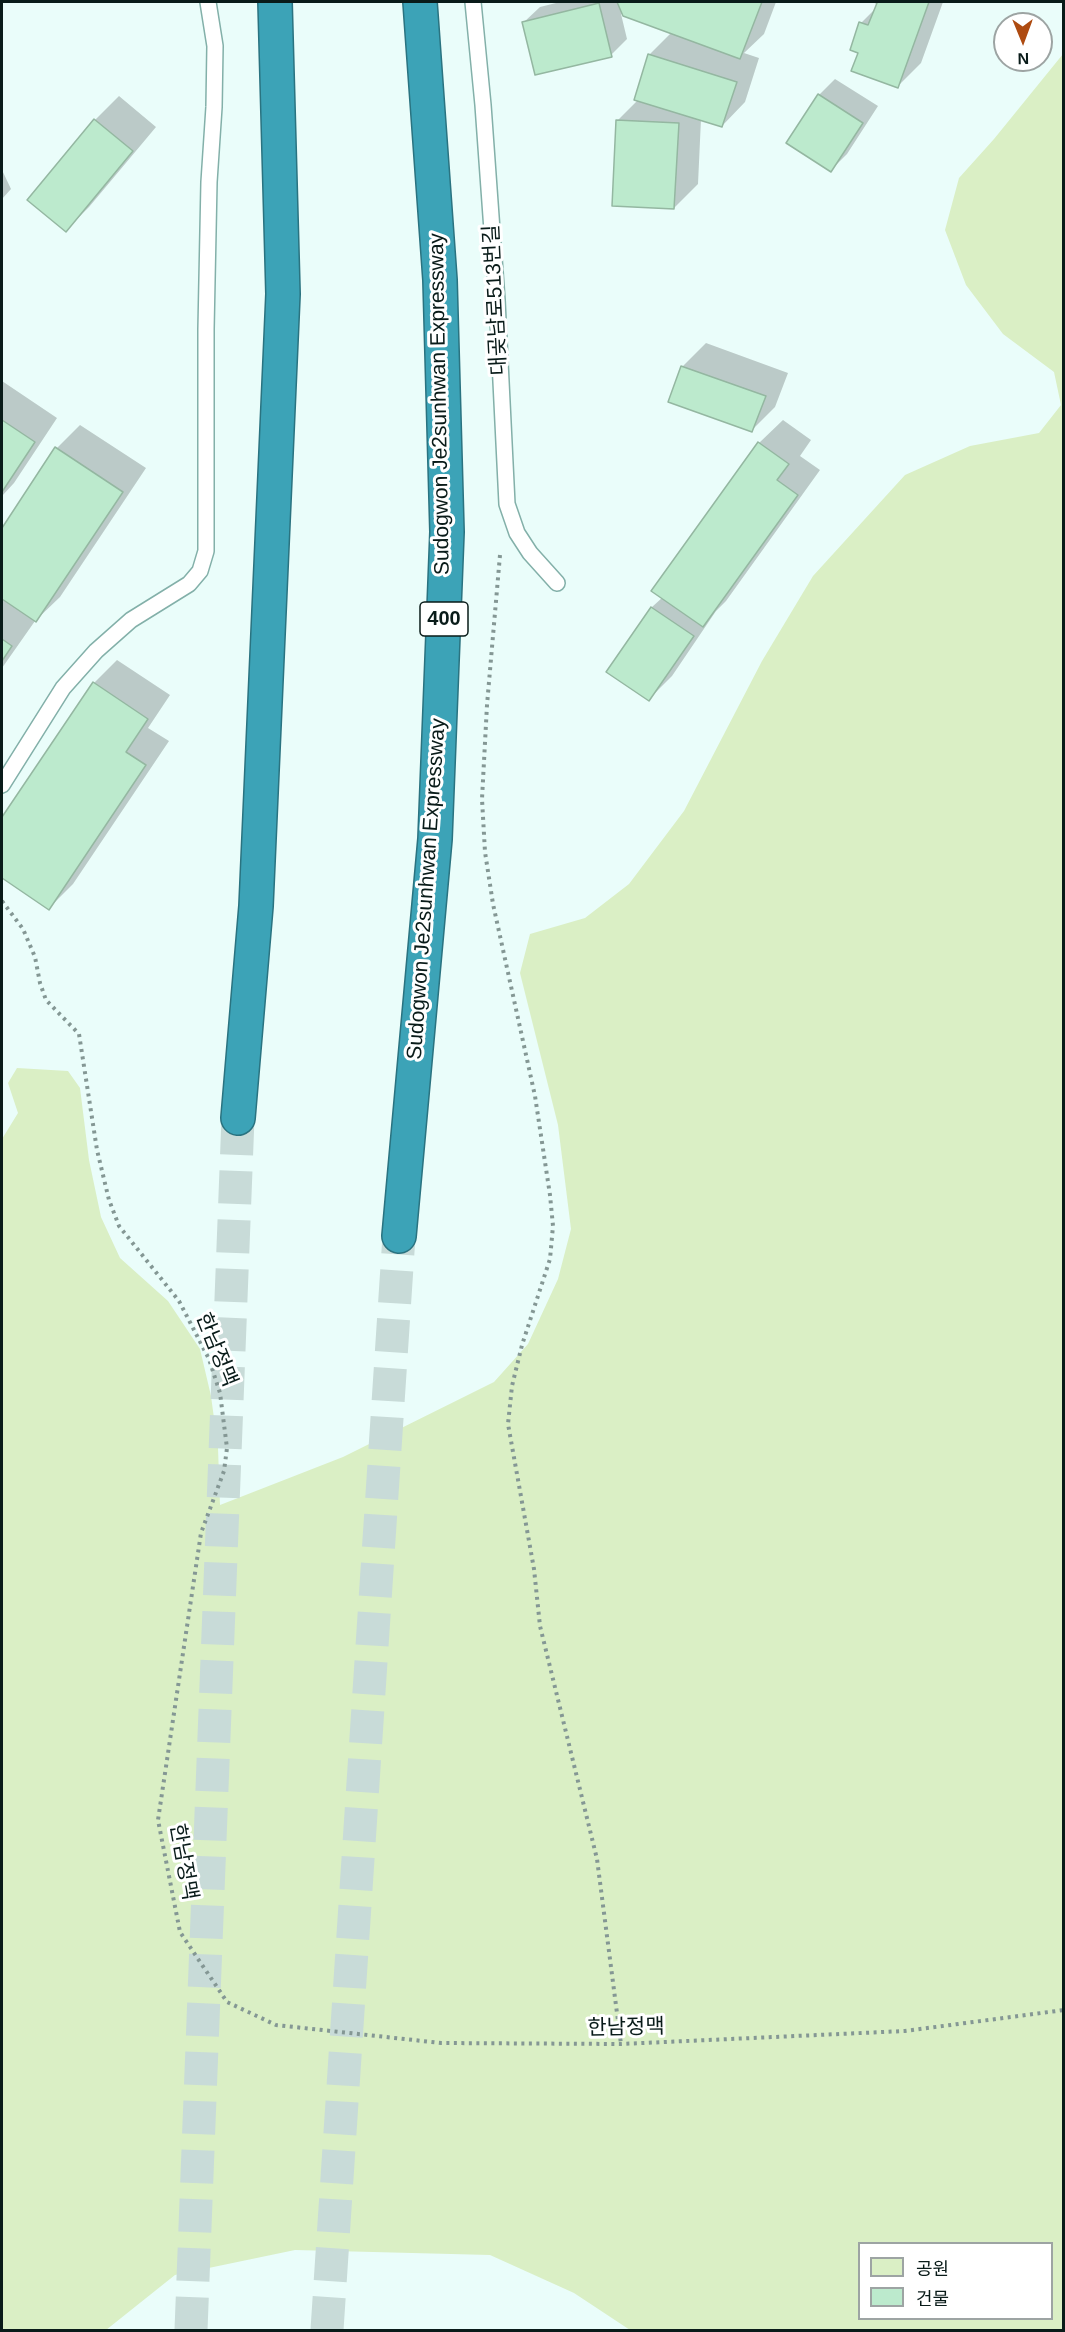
<!DOCTYPE html>
<html>
<head>
<meta charset="utf-8">
<style>
  body { margin:0 }
  #map { position:relative; width:1065px; height:2332px; overflow:hidden; background:#eafdfa; font-family:Helvetica,"Noto Sans KR",sans-serif }
  canvas { display:block }
  .frame { position:absolute; inset:0; border:3px solid #091b19; pointer-events:none }
  .legend { position:absolute; left:858px; top:2242px; width:195px; height:78px; box-sizing:border-box; background:#fff; border:2px solid #9da4a3; margin:0; padding:8px 10px; list-style:none; font-size:18px; color:#091b19 }
  .legend li { display:flex; align-items:center; gap:12px; height:30px }
  .legend b { width:30px; border:2px solid #9da4a3 }
  .north { position:absolute; left:993px; top:12px; width:60px; height:60px; box-sizing:border-box; background:#fff; border:2px solid #9da4a3; border-radius:50%; rotate:179deg; font-size:16px; font-weight:700; line-height:24px; text-align:center; color:#091b19 }
  .north::after { content:''; display:block; margin:auto; width:21px; height:27px; background:#ae4b11; clip-path:polygon(50% 0,100% 100%,50% 72%,0 100%) }
</style>
</head>
<body>
<div id="map">
<canvas width="1065" height="2332"></canvas>
<div class="frame"></div>
<ul class="legend">
<li><b style="height:16px;background:#daefc5"></b>공원</li>
<li><b style="height:16px;background:#bceacd"></b>건물</li>
</ul>
<div class="north">N</div>
</div>
<script>
const g = document.querySelector('canvas').getContext('2d');
g.lineJoin = 'round';
function fillPath(path, color) { g.fillStyle = color; g.fill(path, 'evenodd'); }
const shape = rows => new Path2D(rows.map(r => 'M' + r).join(''));
function stroke(path, color, width, dash) { g.strokeStyle = color; g.lineWidth = width; g.lineCap = dash ? 'butt' : 'round'; g.setLineDash(dash || []); g.stroke(path); }
function label(font, color, halo, rows, align = 'center') {
  g.font = font + ' Helvetica,"Noto Sans KR",sans-serif'; g.lineWidth = 6; g.setLineDash([]); g.textBaseline = 'middle'; g.strokeStyle = halo; g.fillStyle = color; for (const [text, x, y, turn = 0] of rows) {
    g.save(); g.translate(x, y); g.rotate((+turn || 0) * Math.PI / 180); g.textAlign = isNaN(turn) ? turn : align; if (halo) g.strokeText(text, 0, 0); g.fillText(text, 0, 0); g.restore();
  }
}
const green = shape([
  [1063,54,1063,2330,630,2330,574,2293,490,2255,295,2250,175,2275,106,2330,2,2330,2,1139,18,1113,8,1083,17,1068,68,1071,80,1088,89,1160,101,1217,120,1258,168,1301,200,1349,211,1396,218,1448,220,1505,343,1457,494,1382,528,1344,558,1279,571,1229,558,1125,520,973,530,934,585,918,629,884,684,811,762,661,813,576,905,475,970,446,1039,433,1061,405,1054,372,1003,334,966,285,945,230,959,178,994,139],
  [860,2244,1052,2244,1052,2318,860,2318]
]);
const shadow = shape([
  [560,2,776,2,764,34,744,53,759,58,745,102,722,126,701,119,698,184,674,208,618,120,638,100,636,99,650,54,672,32,621,14,627,39,611,55,523,23,540,7],
  [879,2,943,2,921,63,897,87,860,52,861,23,876,8],
  [835,79,878,106,847,154,831,170,819,95],
  [119,96,156,127,89,207,66,230,95,120],
  [2,170,11,189,2,199],
  [706,343,788,373,775,407,752,430,682,367],
  [2,381,57,418,14,483,2,496],
  [783,420,811,440,800,456,820,470,726,601,716,611,672,676,649,699,608,672,652,607,663,597,759,443],
  [80,425,146,468,60,597,35,621,2,668,2,530,57,448],
  [117,660,170,695,148,728,169,741,73,884,49,908,2,876,2,820,94,683]
]);
const building = shape([
  [617,2,762,2,740,59,623,16,617,2],
  [874,2,929,2,898,88,851,71,858,53,850,50,859,22,868,25,877,3,874,2],
  [599,3,612,57,535,75,522,22,599,3],
  [648,54,737,82,722,127,634,100,648,54],
  [818,94,863,123,831,172,786,143,818,94],
  [94,119,133,151,66,232,27,200,94,119],
  [616,120,679,123,674,209,612,206,616,120],
  [681,366,766,396,752,432,668,402,681,366],
  [2,420,35,442,2,492,2,420],
  [758,442,789,464,777,480,798,495,703,627,651,591,758,442],
  [55,447,123,492,36,622,2,599,2,528,55,447],
  [651,607,694,636,649,701,606,672,651,607],
  [2,639,12,646,2,661,2,639],
  [93,682,148,719,126,752,146,765,49,910,2,878,2,817,93,682]
]);
const motorwayTunnel = shape([
  [191,2330,238,1118],
  [327,2330,399,1236]
]);
const path = shape([
  [500,555,487,705,482,799,485,852,493,904,535,1096,550,1195,553,1226,550,1259,522,1345,512,1386,508,1424,534,1569,540,1626,597,1859,621,2044],
  [2,901,23,929,35,957,40,983,46,1000,79,1034,97,1150,109,1200,119,1226,179,1301,209,1359,220,1393,227,1448,224,1471,201,1533,158,1820,180,1932,227,2002,276,2025,441,2043,621,2044,905,2031,1064,2010]
]);
const service = shape([
  [473,2,483,105,497,300,507,504,517,533,530,553,557,583],
  [2,785,63,688,96,651,131,620,189,584,200,571,206,551,206,329,209,182,214,107,215,46,208,2]
]);
const motorway = shape([
  [238,1118,256,906,283,294,275,2],
  [399,1236,435,839,447,532,440,280,420,2]
]);
const shields = [
  [444,619,48]
];
const shieldNames = [
  ["400",444,619]
];
const streetNames = [
  ["대곶남로513번길",496,300,-93],
  ["Sudogwon Je2sunhwan Expressway",440,404,-91],
  ["Sudogwon Je2sunhwan Expressway",427,889,-86],
  ["한남정맥",216,1350,68],
  ["한남정맥",183,1862,80],
  ["한남정맥",626,2028,-1]
];
fillPath(green, '#daefc5');
fillPath(shadow, '#0003');
fillPath(building, '#bceacd');
stroke(building, '#94b7a1', 1.5);
stroke(motorwayTunnel, '#c8dbd8', 33, [33, 16]);
stroke(service, '#83b0a9', 18);
stroke(motorway, '#2a7380', 36);
stroke(path, '#849794', 4, [3, 4.5]);
stroke(service, '#fff', 15);
stroke(motorway, '#3ca3b7', 33);
for (const [x, y, w] of shields) { const box = new Path2D(); box.roundRect(x - w / 2, y - 17, w, 34, 4.5); g.fillStyle = '#fff'; g.fill(box); stroke(box, '#091b19', 1.5); }
label('bold 20px', '#091b19', null, shieldNames);
label('21px', '#091b19', '#fff', streetNames);
</script>
</body>
</html>
